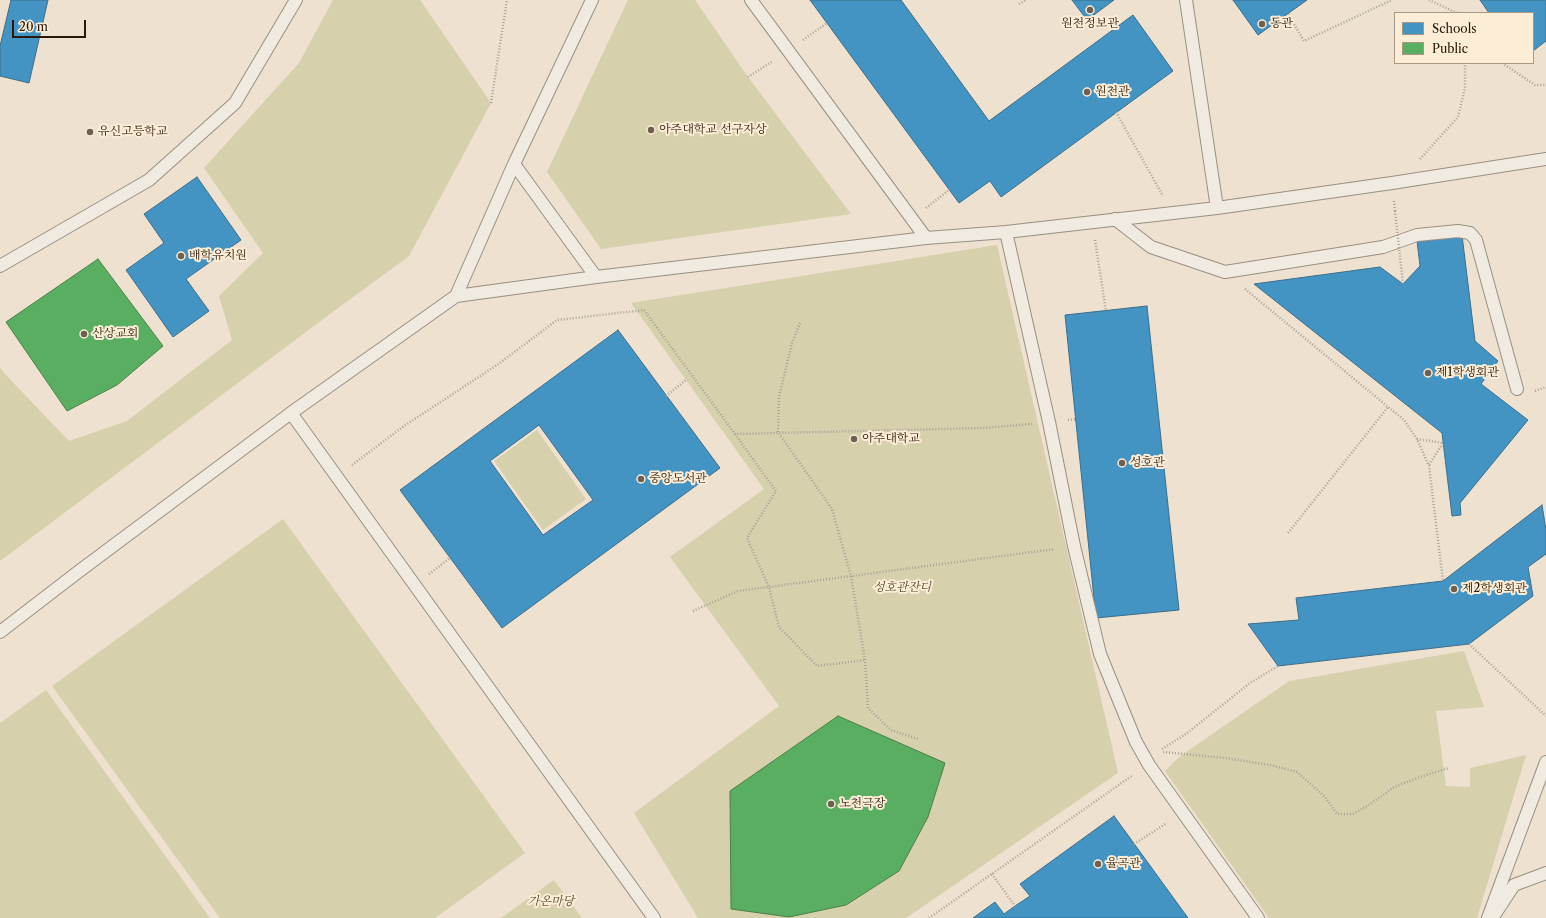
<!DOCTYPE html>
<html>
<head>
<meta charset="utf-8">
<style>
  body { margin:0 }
  #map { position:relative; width:1546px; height:918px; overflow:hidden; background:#eee1cf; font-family:"Libre Caslon Text",serif }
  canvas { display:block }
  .legend { position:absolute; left:1394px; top:12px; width:140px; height:52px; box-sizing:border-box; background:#fcedd7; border:1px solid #a89885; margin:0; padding:5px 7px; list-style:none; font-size:12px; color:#2a190b }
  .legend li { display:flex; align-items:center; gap:8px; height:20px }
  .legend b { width:20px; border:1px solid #a89885 }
  .scale { position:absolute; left:12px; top:20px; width:74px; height:18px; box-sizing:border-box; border:2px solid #2a190b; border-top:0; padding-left:5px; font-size:12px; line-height:14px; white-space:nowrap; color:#2a190b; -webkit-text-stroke:3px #fcedd7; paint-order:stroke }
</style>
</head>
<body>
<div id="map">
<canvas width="1546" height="918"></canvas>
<ul class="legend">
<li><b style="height:11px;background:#4393c3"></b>Schools</li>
<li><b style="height:11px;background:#5aae61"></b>Public</li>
</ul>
<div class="scale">20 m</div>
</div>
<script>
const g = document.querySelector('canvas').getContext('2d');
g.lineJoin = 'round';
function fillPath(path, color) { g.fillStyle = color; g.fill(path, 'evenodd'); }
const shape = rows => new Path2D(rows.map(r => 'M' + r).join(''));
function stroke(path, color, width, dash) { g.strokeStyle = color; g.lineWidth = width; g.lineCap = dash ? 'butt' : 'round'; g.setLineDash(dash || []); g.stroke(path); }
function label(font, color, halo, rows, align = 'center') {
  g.font = font + ' "Libre Caslon Text","Noto Serif KR",serif'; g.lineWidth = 4; g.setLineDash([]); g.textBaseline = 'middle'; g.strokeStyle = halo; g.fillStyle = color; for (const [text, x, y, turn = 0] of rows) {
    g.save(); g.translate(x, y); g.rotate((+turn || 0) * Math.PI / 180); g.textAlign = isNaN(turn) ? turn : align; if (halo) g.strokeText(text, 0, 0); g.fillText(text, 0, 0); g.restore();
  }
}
const green = shape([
  [333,0,420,0,491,103,409,256,326,317,0,561,0,367,4,373,69,441,127,421,232,340,219,296,263,253,204,168,299,63],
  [628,0,695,0,748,77,851,214,601,249,547,172],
  [997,245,1118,773,906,918,698,918,634,813,779,706,670,557,764,489,631,303],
  [537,430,586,499,543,530,494,461],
  [283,519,525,853,435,918,220,918,52,686],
  [1464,651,1484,707,1436,711,1446,786,1470,787,1470,768,1526,755,1477,918,1269,918,1165,771,1179,757,1289,681],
  [46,690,210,918,0,918,0,723],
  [554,880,582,918,501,918]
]);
const schools = shape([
  [11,0,48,0,29,83,0,76,0,46,11,0],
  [810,0,901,0,989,121,1133,15,1173,71,1001,197,990,181,959,203,810,0],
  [1072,0,1114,0,1087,20,1072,0],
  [1233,0,1307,0,1258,35,1233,0],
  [1480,0,1546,0,1546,41,1533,51,1533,13,1489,13,1480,0],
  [197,177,241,240,186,279,209,311,173,337,126,270,164,243,144,214,197,177],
  [1462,235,1475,341,1498,361,1481,384,1528,420,1460,503,1461,515,1452,516,1442,433,1254,284,1380,267,1403,284,1420,266,1417,241,1462,235],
  [1147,306,1179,610,1096,618,1065,315,1147,306],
  [618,330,720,468,502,628,400,490,618,330],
  [539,425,593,500,543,535,490,461,539,425],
  [1542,505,1546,530,1546,554,1528,567,1533,596,1469,644,1278,666,1248,624,1299,620,1296,598,1443,581,1542,505],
  [1114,816,1188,918,973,918,995,902,1004,914,1015,906,1030,896,1020,884,1114,816]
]);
const public = shape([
  [98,259,163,346,117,385,67,411,6,322,98,259],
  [838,716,945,763,928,817,899,871,846,905,789,917,731,909,730,791,838,716]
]);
const path = shape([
  [1429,0,1457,13],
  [1019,4,1026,0],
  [1288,14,1304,41,1392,0],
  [803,40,827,23],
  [1502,63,1535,85,1546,85],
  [748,77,773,61],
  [491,103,507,0],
  [1116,112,1163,196],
  [1420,159,1458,117,1465,88,1465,63],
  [1394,201,1395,211],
  [926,208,949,190],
  [1095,240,1106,311],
  [1245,289,1404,420,1417,439,1429,466,1443,581],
  [800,323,792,343,779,397,778,432,832,509,851,576,865,660,868,708,891,730,918,739],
  [1535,391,1546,387],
  [666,396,686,380],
  [1068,420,1075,419],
  [735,434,776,491,747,538,769,587,779,627,817,666,865,660],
  [1417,439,1443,443,1429,465],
  [352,465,404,426,497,365,557,320,644,310,735,434,982,428,1032,424],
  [1288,533,1388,407],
  [429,574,450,558],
  [693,611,738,591,1055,549],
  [1469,644,1546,716],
  [1162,749,1186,734,1250,683,1278,666],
  [1163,752,1225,758,1270,765,1297,772,1325,797,1337,814,1353,814,1369,805,1394,787,1420,777,1449,768],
  [1134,844,1167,823],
  [992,874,1015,906],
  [929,918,1133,775]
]);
const service = shape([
  [751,0,926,238],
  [1186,0,1217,208],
  [514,164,596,277],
  [1115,219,1151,247,1225,272,1383,247,1417,235,1458,231,1470,233,1476,240,1517,389],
  [1006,232,1049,422,1074,546,1100,654,1136,742,1149,765,1258,918],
  [0,266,149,180,235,103,296,0],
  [456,296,514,164,592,0],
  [291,413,654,918],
  [0,632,78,572,291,413,456,296,596,277,926,238,1006,232,1217,208,1392,183,1546,159],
  [1495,914,1514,885,1546,873],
  [1488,918,1546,762]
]);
const pathBridge = shape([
  [1395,211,1403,284]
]);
const markers = [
  [1090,10,4,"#6f5f50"],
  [1262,24,4,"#6f5f50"],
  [1087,92,4,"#6f5f50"],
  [651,130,4,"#6f5f50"],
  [90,132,4,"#6f5f50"],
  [181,256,4,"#6f5f50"],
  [84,334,4,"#6f5f50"],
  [1428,373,4,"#6f5f50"],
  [854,439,4,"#6f5f50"],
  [1122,463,4,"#6f5f50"],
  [641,479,4,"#6f5f50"],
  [1454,589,4,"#6f5f50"],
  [831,804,4,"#6f5f50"],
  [1098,864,4,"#6f5f50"]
];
const poiNames = [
  ["원천정보관",1090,24,"center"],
  ["동관",1270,24],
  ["원천관",1095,92],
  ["아주대학교 선구자상",659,130],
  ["유신고등학교",98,132],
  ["배학유치원",189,256],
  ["산상교회",92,334],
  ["제1학생회관",1436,373],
  ["아주대학교",862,439],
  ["성호관",1130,463],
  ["중앙도서관",649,479],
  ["제2학생회관",1462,589],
  ["노천극장",839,804],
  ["율곡관",1106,864]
];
const parkNames = [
  ["성호관잔디",902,588],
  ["가온마당",551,902]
];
fillPath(green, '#d6d0ac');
fillPath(schools, '#4393c3');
stroke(schools, '#3c6e8c', 1);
fillPath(public, '#5aae61');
stroke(public, '#4c8147', 1);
stroke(service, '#988f83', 14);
stroke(path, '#a9a299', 2.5, [1, 2]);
stroke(service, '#f0eae0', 12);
stroke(pathBridge, '#a9a299', 2.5, [1, 2]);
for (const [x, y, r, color] of markers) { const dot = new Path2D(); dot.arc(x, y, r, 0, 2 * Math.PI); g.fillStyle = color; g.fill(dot); stroke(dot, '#fcedd7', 1.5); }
label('12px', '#2a190b', '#fcedd7', poiNames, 'left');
label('italic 12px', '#584c33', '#fcedd7', parkNames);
</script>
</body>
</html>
